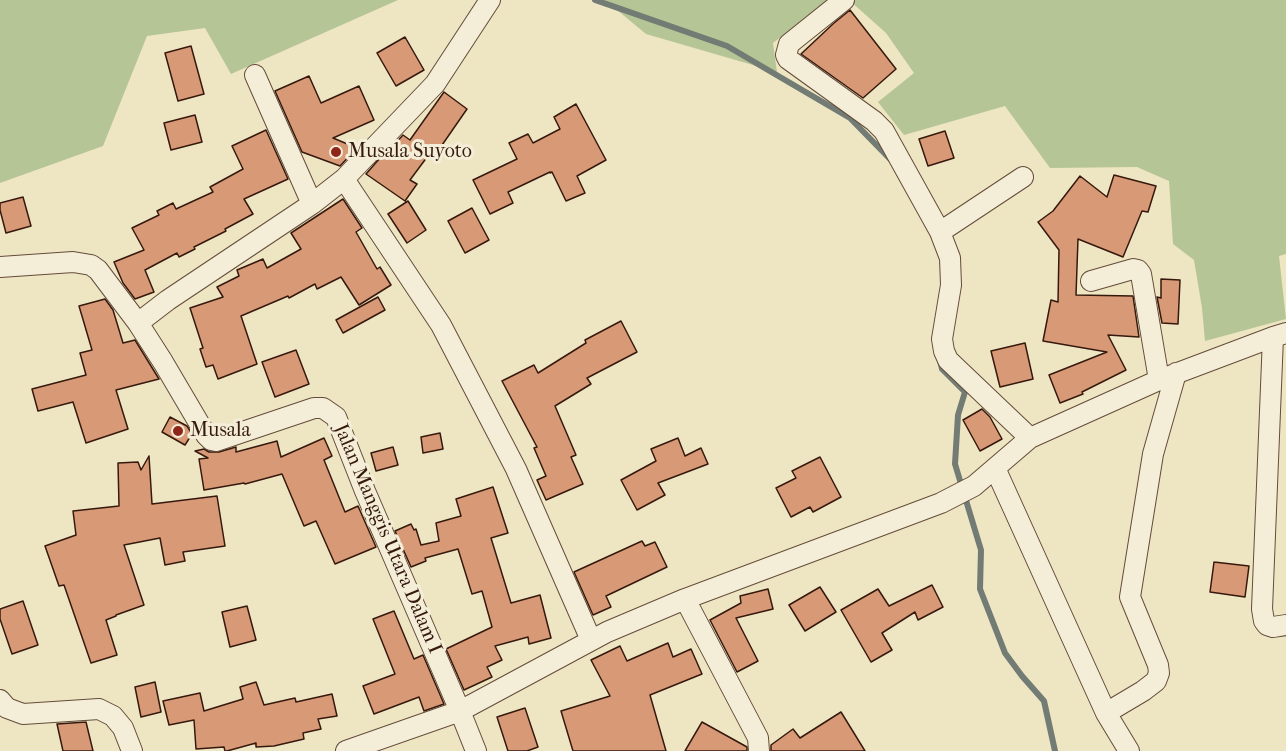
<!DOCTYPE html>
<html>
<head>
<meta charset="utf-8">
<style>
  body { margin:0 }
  canvas { display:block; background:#eee5c3 }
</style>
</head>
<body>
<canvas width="1286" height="751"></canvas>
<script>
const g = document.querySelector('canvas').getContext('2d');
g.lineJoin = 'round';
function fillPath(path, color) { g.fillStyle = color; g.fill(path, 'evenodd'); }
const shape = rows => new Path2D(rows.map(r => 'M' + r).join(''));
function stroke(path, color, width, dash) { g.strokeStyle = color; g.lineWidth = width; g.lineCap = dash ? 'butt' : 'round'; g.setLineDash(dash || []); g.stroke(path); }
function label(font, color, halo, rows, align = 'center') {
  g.font = font + ' "IM FELL French Canon",serif'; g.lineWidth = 6; g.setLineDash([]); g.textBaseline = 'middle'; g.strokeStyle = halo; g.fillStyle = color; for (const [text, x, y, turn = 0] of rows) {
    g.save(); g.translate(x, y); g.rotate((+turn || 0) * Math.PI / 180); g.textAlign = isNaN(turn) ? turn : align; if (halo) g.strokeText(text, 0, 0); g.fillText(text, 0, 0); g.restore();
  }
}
const green = shape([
  [0,0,398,0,231,74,205,28,147,36,103,146,0,183],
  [605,0,830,0,773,43,777,72,646,34],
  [849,0,1286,0,1286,254,1279,256,1286,319,1205,341,1202,308,1194,260,1173,244,1169,181,1137,167,1050,168,1005,106,904,135,878,102,914,73,886,33]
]);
const stream = shape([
  [595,0,727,46,850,118,891,160],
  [940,360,942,369,965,392,958,415,955,464,981,550,980,589,1005,653,1022,676,1044,701,1055,751]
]);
const building = shape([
  [850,10,896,69,863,98,801,54,834,23,850,10],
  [405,37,424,70,396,86,377,53,405,37],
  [191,46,204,94,178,101,165,53,191,46],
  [309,76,321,103,359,86,374,120,333,138,357,148,340,166,302,152,275,91,309,76],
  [444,92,467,109,440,148,436,145,410,180,417,184,405,201,366,174,380,158,381,159,403,135,410,140,444,92],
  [576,104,606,160,577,176,585,193,566,201,552,172,550,173,550,172,508,192,513,203,490,214,473,180,517,159,509,143,528,134,533,143,560,129,554,117,576,104],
  [195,115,202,142,171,150,164,123,195,115],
  [266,130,288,179,244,199,253,214,225,229,226,231,194,247,195,249,179,257,177,253,145,270,154,292,135,299,123,283,114,262,144,250,132,228,159,215,157,211,173,203,176,209,213,192,210,187,243,169,232,146,266,130],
  [945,131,954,158,928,166,919,139,945,131],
  [1114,175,1156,186,1148,212,1142,211,1123,257,1078,239,1076,295,1133,296,1139,337,1108,335,1126,370,1082,392,1083,394,1060,403,1049,375,1107,352,1043,341,1051,300,1058,302,1059,250,1038,222,1053,211,1080,176,1107,197,1114,175],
  [23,197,31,226,6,233,0,210,0,203,23,197],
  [343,199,362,228,356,232,377,269,380,267,391,285,359,305,341,277,317,289,315,284,289,298,288,296,241,316,257,364,218,379,213,365,206,367,200,349,203,348,190,308,223,297,217,287,239,276,237,270,263,259,267,268,301,249,291,233,343,199],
  [408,201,426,230,407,243,388,214,408,201],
  [472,208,489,240,465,253,448,221,472,208],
  [1161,279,1180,280,1178,324,1162,323,1157,297,1161,298,1161,279],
  [378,297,385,310,343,333,336,320,378,297],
  [105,299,113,310,123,343,135,340,159,379,116,390,128,429,86,443,73,402,38,411,32,389,86,375,80,353,92,350,79,306,105,299],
  [621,321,637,352,587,378,591,384,555,406,576,455,571,457,583,484,546,500,537,480,546,476,534,448,537,447,502,381,534,365,538,373,586,343,585,340,621,321],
  [1025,343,1033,379,1000,387,991,351,1025,343],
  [296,350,309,384,275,397,262,362,296,350],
  [982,409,990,417,1002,439,980,451,963,420,982,409],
  [170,417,187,426,192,434,185,445,162,432,170,417],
  [440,433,443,449,423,453,421,437,440,433],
  [324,438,332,456,324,460,345,512,358,506,376,547,335,564,316,521,304,526,282,474,245,484,244,483,204,490,199,459,208,458,195,451,204,449,209,452,219,452,236,447,236,452,277,441,281,457,324,438],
  [678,438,685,456,701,448,708,464,658,483,665,495,637,510,621,480,656,461,651,449,678,438],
  [393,447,398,465,376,471,371,453,393,447],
  [149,456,152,504,217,496,225,546,183,552,185,561,165,565,160,538,124,545,144,605,116,615,116,616,106,620,117,655,91,663,64,585,59,586,45,546,76,535,73,511,119,506,118,463,138,462,141,470,149,456],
  [820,457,841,497,813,512,810,507,791,517,776,488,796,478,792,471,820,457],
  [493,487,508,533,491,538,511,603,540,595,551,638,529,644,528,637,495,646,502,660,487,667,492,677,464,690,446,649,492,627,482,591,472,594,458,549,425,558,426,561,411,567,395,531,411,524,414,530,416,529,421,545,439,541,436,523,461,516,456,499,493,487],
  [642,541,645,546,655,542,667,567,606,596,611,607,593,615,574,572,642,541],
  [1214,562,1249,566,1245,597,1210,592,1214,562],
  [932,585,943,607,918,620,915,612,882,633,892,650,871,662,841,610,878,589,889,606,932,585],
  [820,587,836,612,805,631,789,605,820,587],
  [768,589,773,609,736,618,758,661,737,672,710,620,741,603,740,596,768,589],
  [23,601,38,645,12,654,0,619,0,609,23,601],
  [247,606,256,640,230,647,222,612,247,606],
  [394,611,414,659,423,655,444,704,424,711,419,697,374,714,363,686,395,674,373,619,394,611],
  [668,643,673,657,691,649,702,674,650,695,666,751,573,751,561,711,610,696,591,660,620,646,627,661,668,643],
  [155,682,161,712,141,717,135,687,155,682],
  [256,682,264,705,295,698,296,702,332,694,337,716,318,719,321,729,303,733,304,739,274,746,256,747,256,743,227,751,225,751,224,747,196,749,194,720,169,725,163,701,200,693,204,711,243,699,240,687,256,682],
  [525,708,538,747,527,751,508,751,497,717,525,708],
  [841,712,865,751,771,751,771,745,793,729,800,738,841,712],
  [86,722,93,751,63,751,57,724,86,722],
  [702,722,747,747,747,751,685,751,702,722]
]);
const street = shape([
  [844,0,789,44,786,55,788,59,874,121,884,131,940,232,950,258,951,285,942,339,944,351,948,360,1030,438],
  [255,75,312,204],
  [344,179,441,325,516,469,591,640],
  [940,232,1023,177],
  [0,267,73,262,91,265,98,270,138,323,163,362,206,435,211,440,216,441,314,408,323,408,336,417,365,491,460,711,476,751],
  [1091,281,1133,269,1138,270,1141,274,1159,380],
  [138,323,168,300,312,204,344,179,435,84,490,0],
  [1273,337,1262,609,1264,621,1267,625,1273,627,1286,625],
  [995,468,1106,713,1143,691,1156,681,1159,673,1158,665,1130,597,1153,454,1176,373],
  [685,599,758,738,759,751],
  [0,700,7,708,23,714,99,709,113,716,123,728,132,751],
  [1106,713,1129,751],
  [346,751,460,711,607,632,685,599,941,503,974,486,1030,438,1159,380,1273,337,1286,333]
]);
const markers = [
  [336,152,6,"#8f2418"],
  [178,431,6,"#8f2418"]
];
const poiNames = [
  ["Musala Suyoto",348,152],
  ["Musala",190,431]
];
const streetNames = [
  ["Jalan Manggis Utara Dalam I",387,539,67]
];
fillPath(green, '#b6c596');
stroke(stream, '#727c74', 6);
fillPath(building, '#d89977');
stroke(building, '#36190d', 1.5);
stroke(street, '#644c3a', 22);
stroke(street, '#f4eed8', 20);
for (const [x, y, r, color] of markers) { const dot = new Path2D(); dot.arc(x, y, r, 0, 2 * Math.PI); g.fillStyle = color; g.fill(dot); stroke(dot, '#f4eed8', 2); }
label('20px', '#36190d', '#f4eed8', poiNames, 'left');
label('20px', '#36190d', '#f4eed8', streetNames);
</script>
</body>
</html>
